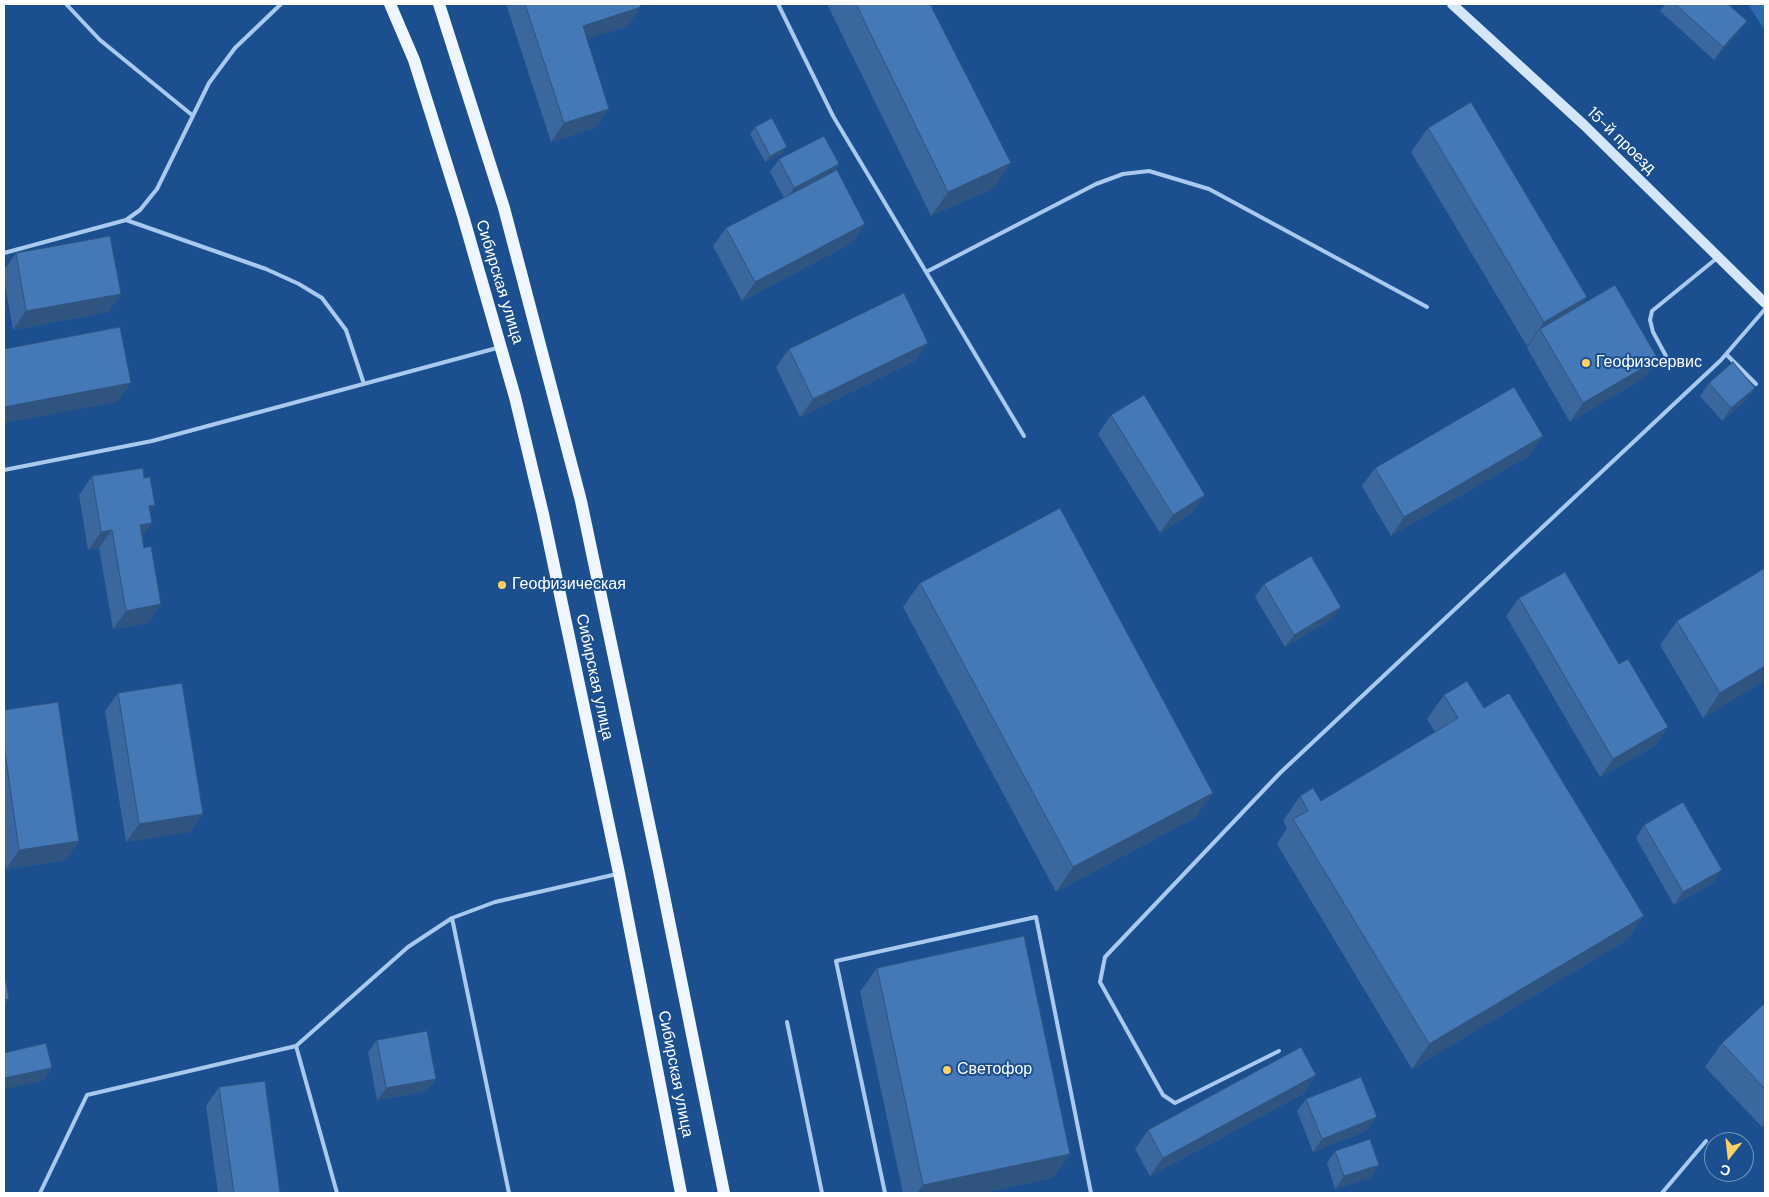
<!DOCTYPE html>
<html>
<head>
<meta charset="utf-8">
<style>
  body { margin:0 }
  #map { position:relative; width:1769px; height:1197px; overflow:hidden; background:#1b4f8f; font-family:"DM Sans",sans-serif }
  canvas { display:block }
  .frame { position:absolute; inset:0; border:5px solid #fff; pointer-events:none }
  .north { position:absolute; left:1704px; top:1132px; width:50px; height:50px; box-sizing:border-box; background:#1b4f8f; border:1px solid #7695bc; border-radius:50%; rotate:196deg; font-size:14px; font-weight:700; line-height:20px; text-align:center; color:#fff }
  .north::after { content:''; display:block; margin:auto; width:18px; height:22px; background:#ffd166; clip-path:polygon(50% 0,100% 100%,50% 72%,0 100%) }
</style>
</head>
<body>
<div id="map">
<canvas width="1769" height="1197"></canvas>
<div class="frame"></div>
<div class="north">С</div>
</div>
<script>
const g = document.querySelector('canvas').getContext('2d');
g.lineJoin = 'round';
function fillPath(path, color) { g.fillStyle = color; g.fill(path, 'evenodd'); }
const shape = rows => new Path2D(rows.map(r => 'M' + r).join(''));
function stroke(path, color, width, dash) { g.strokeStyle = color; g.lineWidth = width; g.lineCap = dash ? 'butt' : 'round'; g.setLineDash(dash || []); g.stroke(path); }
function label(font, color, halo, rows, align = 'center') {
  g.font = font + ' "DM Sans",sans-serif'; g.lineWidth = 4; g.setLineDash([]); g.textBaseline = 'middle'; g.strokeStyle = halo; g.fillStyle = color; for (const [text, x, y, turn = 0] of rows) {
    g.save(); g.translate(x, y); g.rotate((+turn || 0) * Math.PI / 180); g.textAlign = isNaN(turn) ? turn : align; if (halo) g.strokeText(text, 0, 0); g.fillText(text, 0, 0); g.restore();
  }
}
const green = shape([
  [1748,4,1765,4,1765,31]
]);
const lane = shape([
  [66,4,100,40,192,115],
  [778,4,833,116,1024,436],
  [126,220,266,269,299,284,322,298,346,330,364,384],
  [4,253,126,220,140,210,157,189,209,83,235,48,281,4],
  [928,271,1096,184,1123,174,1149,171,1209,189,1427,307],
  [1726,354,1756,384],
  [1666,356,1653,332,1650,320,1652,311,1717,258],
  [4,470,152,441,497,348],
  [452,918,509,1193],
  [787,1022,822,1193],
  [296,1046,337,1193],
  [1279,1051,1175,1103,1163,1095,1100,982,1105,957,1280,773,1721,360,1765,309],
  [40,1193,87,1095,296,1046,408,947,452,918,495,902,617,874],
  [885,1193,836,961,1036,917,1091,1193],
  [1662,1193,1706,1141]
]);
const secondary = shape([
  [1452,4,1584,125,1765,303]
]);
const primary = shape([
  [390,4,414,60,463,216,515,397,543,514,619,873,681,1193],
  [439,4,504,208,581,501,658,866,724,1193]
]);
const wall = shape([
  [506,4,640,4,628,26,587,39,596,127,551,142],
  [827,4,930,4,994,188,931,216],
  [1665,4,1728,4,1738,33,1714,60,1660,11],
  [755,127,783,153,765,162,750,134],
  [1428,128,1582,304,1658,359,1645,377,1570,422,1527,348,1528,346,1527,346,1411,152],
  [779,159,839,164,835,171,852,243,742,301,713,246,726,228,784,198,770,172],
  [16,253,121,294,108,312,13,330,4,279,4,270],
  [789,349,915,361,800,417,776,367],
  [1709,383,1755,388,1746,400,1722,421,1700,396],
  [1111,415,1192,513,1160,533,1098,434],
  [1530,455,1391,536,1362,486,1375,468],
  [92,476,150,512,142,537,144,548,161,604,148,623,113,629,99,548,88,550,79,495],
  [1765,568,1765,680,1703,718,1660,645,1677,621],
  [920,583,1196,817,1056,892,903,607],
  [1264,584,1332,619,1285,647,1255,597],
  [1519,598,1619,664,1668,727,1655,746,1600,777,1506,616],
  [118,693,203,814,190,832,126,842,105,711],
  [1444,695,1627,940,1412,1069,1277,844,1287,828,1283,821,1300,796,1321,801,1435,732,1427,719],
  [4,710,79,841,66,860,6,869,4,852],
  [1644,825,1714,882,1674,905,1636,838],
  [877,968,1070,1154,1053,1178,981,1193,903,1193,860,992],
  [1765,1003,1765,1124,1762,1127,1705,1067,1722,1043],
  [377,1040,436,1079,427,1091,377,1100,368,1052],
  [1316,1075,1303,1094,1150,1176,1135,1149,1148,1130],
  [219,1087,280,1193,218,1193,206,1106],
  [1306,1099,1368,1130,1313,1152,1297,1111],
  [1335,1151,1379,1165,1370,1178,1335,1189,1327,1163]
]);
const shadedWall = shape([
  [641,7,628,26,570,45,583,26],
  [1747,21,1738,33,1714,60,1723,47],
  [609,109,596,127,551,142,564,123],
  [787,147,783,153,765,162,770,156],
  [1011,163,994,188,931,216,948,192],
  [839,164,830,177,785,201,794,188],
  [865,224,852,243,742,301,755,282],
  [121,294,108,312,13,330,26,311],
  [1587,297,1570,321,1540,329,1528,346,1527,346,1544,322],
  [928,343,915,361,800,417,813,399],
  [1658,359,1645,377,1570,422,1583,403],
  [131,383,118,402,4,423,4,407],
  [1755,388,1746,400,1722,421,1731,408],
  [1543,436,1530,455,1391,536,1404,517],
  [1205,495,1192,513,1160,533,1173,515],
  [155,505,142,524,149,506],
  [152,523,139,542,140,525],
  [112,530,99,548,88,550,101,532],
  [161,604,148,623,113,629,126,611],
  [1341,607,1332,619,1285,647,1294,635],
  [1765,666,1765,680,1703,718,1720,693],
  [1668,727,1655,746,1600,777,1613,759],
  [1213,793,1196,817,1056,892,1073,867],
  [203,814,190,832,126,842,139,824],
  [79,841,66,860,6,869,19,850],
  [1722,870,1714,882,1674,905,1683,892],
  [1644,916,1627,940,1412,1069,1429,1044],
  [9,999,5,1005,4,1005,4,1000],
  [52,1068,43,1081,4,1089,4,1078],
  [1316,1075,1303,1094,1150,1176,1163,1158],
  [436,1079,427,1091,377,1100,386,1088],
  [1377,1117,1368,1130,1313,1152,1322,1139],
  [1070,1154,1053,1178,981,1193,917,1193,923,1185],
  [1379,1165,1370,1178,1335,1189,1344,1176]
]);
const building = shape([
  [525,4,640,4,641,7,583,26,609,109,564,123,525,4],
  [856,4,930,4,1011,163,948,192,856,4],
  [1675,4,1728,4,1747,21,1723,47,1675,4],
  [1471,102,1587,297,1544,322,1428,128,1471,102],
  [772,118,787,147,770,156,755,127,772,118],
  [824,136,839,164,794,188,779,159,824,136],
  [837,170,865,224,755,282,726,228,837,170],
  [110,236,121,294,26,311,16,253,110,236],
  [1615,285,1658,359,1583,403,1540,329,1615,285],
  [904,293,928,343,813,399,789,349,904,293],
  [120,327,131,383,4,407,4,349,120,327],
  [1733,362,1755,388,1731,408,1709,383,1733,362],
  [1514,387,1543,436,1404,517,1375,468,1514,387],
  [1144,395,1205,495,1173,515,1111,415,1144,395],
  [143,468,144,478,150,477,155,505,149,506,152,523,140,525,144,548,151,546,161,604,126,611,112,530,101,532,92,476,143,468],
  [1060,508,1213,793,1073,867,920,583,1060,508],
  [1311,556,1341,607,1294,635,1264,584,1311,556],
  [1765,568,1765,666,1720,693,1677,621,1765,568],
  [1565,572,1619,664,1628,659,1668,727,1613,759,1519,598,1565,572],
  [1467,681,1484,708,1509,693,1644,916,1429,1044,1293,819,1308,811,1300,796,1313,788,1321,801,1458,718,1444,695,1467,681],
  [182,683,203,814,139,824,118,693,182,683],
  [58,702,79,841,19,850,4,745,4,710,58,702],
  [1683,802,1722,870,1683,892,1644,825,1683,802],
  [1024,936,1070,1154,923,1185,877,968,1024,936],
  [4,970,9,999,4,1000,4,970],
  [1765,1003,1765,1089,1722,1043,1765,1003],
  [427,1031,436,1079,386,1088,377,1040,427,1031],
  [46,1043,52,1068,4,1078,4,1053,46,1043],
  [1301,1047,1316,1075,1163,1158,1148,1130,1301,1047],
  [1361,1077,1377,1117,1322,1139,1306,1099,1361,1077],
  [265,1081,280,1193,234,1193,219,1087,265,1081],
  [1370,1139,1379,1165,1344,1176,1335,1151,1370,1139]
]);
const markers = [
  [1586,363,5,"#ffd166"],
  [502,585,5,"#ffd166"],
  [947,1070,5,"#ffd166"]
];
const streetNames = [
  ["15-й проезд",1621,141,44],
  ["Сибирская улица",499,282,73],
  ["Сибирская улица",594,677,78],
  ["Сибирская улица",675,1074,79]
];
const poiNames = [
  ["Геофизсервис",1596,363],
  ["Геофизическая",512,585],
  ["Светофор",957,1070]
];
fillPath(green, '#2e69ad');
stroke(lane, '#a9c9ee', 4);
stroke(secondary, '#d6e6fa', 10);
stroke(primary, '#f0f6ff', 12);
fillPath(wall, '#3a679d');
fillPath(shadedWall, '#305480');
fillPath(building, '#4478b7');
stroke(building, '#305480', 1);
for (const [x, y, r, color] of markers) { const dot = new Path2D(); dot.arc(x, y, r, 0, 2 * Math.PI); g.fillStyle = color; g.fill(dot); stroke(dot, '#1b4f8f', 2); }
label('16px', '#fff', '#1b4f8f', streetNames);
label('16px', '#fff', '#1b4f8f', poiNames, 'left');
</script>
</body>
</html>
